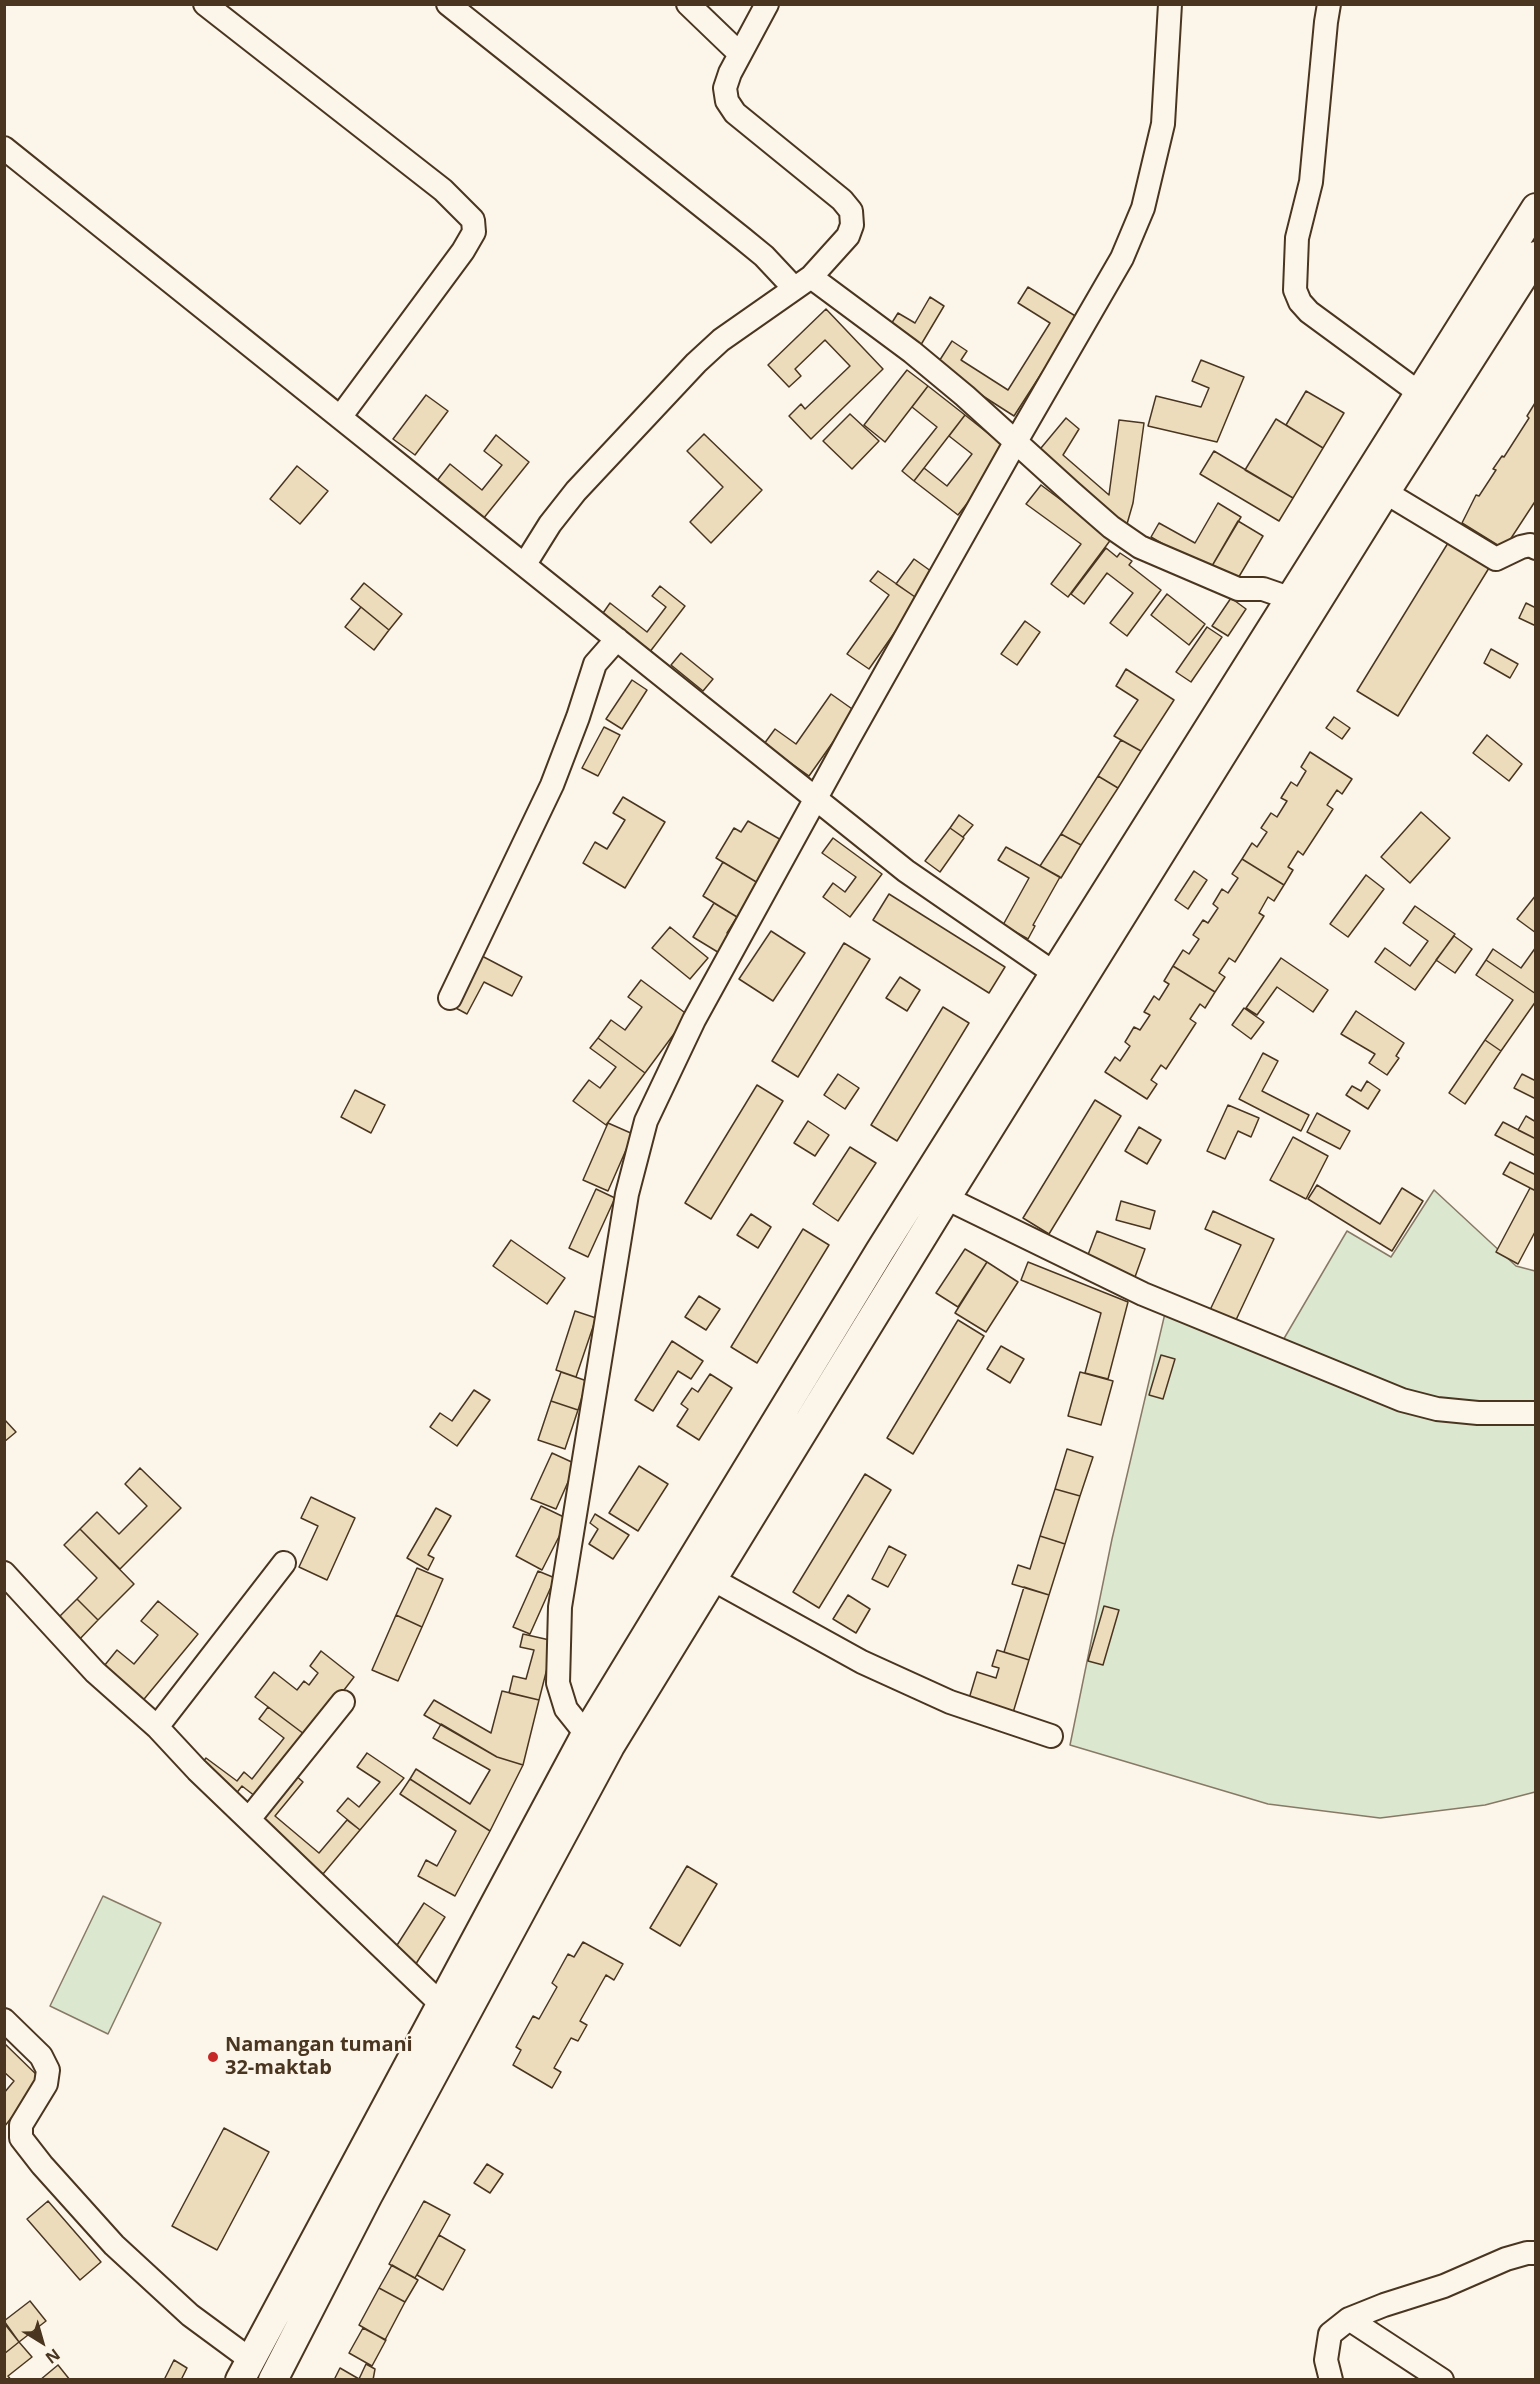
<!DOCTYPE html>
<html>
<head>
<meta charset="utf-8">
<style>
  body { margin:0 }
  #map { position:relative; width:1540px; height:2384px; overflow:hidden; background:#fbf6e9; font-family:"Open Sans",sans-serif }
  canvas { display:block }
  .frame { position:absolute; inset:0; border:6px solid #4a3520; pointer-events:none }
  .north { position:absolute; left:12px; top:2312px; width:60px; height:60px; -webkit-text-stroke:4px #fbf6e9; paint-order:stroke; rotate:143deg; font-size:16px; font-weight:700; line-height:24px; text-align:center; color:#4a3520 }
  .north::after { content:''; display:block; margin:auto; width:21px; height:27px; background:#4a3520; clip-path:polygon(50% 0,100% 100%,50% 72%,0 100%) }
</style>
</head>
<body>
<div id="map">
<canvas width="1540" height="2384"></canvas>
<div class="frame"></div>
<div class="north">N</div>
</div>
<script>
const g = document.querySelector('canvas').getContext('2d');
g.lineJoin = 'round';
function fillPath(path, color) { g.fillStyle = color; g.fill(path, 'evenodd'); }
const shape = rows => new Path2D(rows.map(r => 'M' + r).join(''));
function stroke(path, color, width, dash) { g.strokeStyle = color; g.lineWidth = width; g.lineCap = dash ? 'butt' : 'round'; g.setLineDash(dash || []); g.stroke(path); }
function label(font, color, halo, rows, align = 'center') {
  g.font = font + ' "Open Sans",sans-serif'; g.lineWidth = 4.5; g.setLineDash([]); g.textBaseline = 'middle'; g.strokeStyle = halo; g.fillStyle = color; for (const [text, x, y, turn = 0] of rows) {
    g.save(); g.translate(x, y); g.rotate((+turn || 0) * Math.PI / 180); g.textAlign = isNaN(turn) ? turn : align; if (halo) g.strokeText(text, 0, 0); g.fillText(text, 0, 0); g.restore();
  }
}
const green = shape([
  [1434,1190,1516,1266,1535,1271,1535,1792,1485,1805,1380,1818,1268,1804,1070,1745,1112,1539,1166,1309,1272,1359,1347,1231,1391,1257,1434,1190],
  [103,1896,161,1923,108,2034,50,2006,103,1896]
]);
const building = shape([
  [1028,287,1077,317,1052,357,1058,361,1049,375,1043,371,1014,416,936,366,952,341,967,351,961,360,1008,390,1050,323,1018,303,1028,287],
  [930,297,944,306,919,348,888,329,898,313,915,323,930,297],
  [826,309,883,369,811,439,789,416,801,404,805,409,850,366,825,340,795,369,801,376,789,387,768,365,826,309],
  [1201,360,1244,377,1217,442,1148,426,1156,396,1201,407,1209,388,1192,381,1201,360],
  [907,370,928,386,885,442,864,425,907,370],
  [928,386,965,415,914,481,902,471,937,427,912,407,928,386],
  [1306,391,1344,413,1323,448,1286,425,1306,391],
  [426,395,448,411,415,455,393,439,426,395],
  [1535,403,1536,500,1504,549,1462,523,1476,495,1479,496,1496,470,1493,469,1502,456,1504,457,1529,418,1527,416,1535,403],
  [850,414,879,441,852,469,823,441,850,414],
  [965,415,1009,450,958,515,914,481,924,468,947,486,972,454,949,436,965,415],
  [1066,418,1079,429,1063,455,1109,495,1119,420,1144,423,1133,503,1125,531,1036,454,1066,418],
  [1276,419,1323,448,1293,498,1245,470,1276,419],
  [704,434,762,490,711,543,690,522,723,487,687,451,704,434],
  [496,435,529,462,483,519,436,482,450,464,482,490,502,465,484,451,496,435],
  [1214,451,1293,498,1279,521,1200,474,1214,451],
  [297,466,328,491,300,524,270,499,297,466],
  [1041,485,1112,538,1068,597,1051,584,1081,544,1026,504,1041,485],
  [1218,503,1241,517,1209,571,1151,537,1159,523,1195,543,1218,503],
  [1238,521,1263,536,1237,580,1212,566,1238,521],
  [1448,543,1489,568,1398,716,1357,691,1448,543],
  [1106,548,1117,557,1120,553,1132,561,1129,565,1161,590,1127,636,1110,623,1133,593,1107,573,1084,604,1071,594,1106,548],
  [914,559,935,574,918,599,896,584,914,559],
  [878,571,918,599,869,669,847,654,889,595,870,581,878,571],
  [364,583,402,614,389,630,351,599,364,583],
  [660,586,685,606,649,653,601,616,610,603,647,632,666,607,652,596,660,586],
  [1167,594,1205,624,1189,645,1151,615,1167,594],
  [1231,598,1246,609,1228,636,1212,626,1231,598],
  [1526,603,1536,608,1536,626,1519,618,1526,603],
  [361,607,389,630,374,650,345,627,361,607],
  [1025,621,1040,632,1017,665,1001,654,1025,621],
  [1207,627,1222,637,1191,682,1176,672,1207,627],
  [1491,649,1518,664,1510,678,1484,663,1491,649],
  [681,653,713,679,703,691,671,665,681,653],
  [1126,669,1174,700,1141,751,1114,736,1138,700,1116,686,1126,669],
  [632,680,647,690,622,729,606,719,632,680],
  [831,694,855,711,809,776,764,744,775,729,796,744,831,694],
  [1334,717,1350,728,1342,739,1326,728,1334,717],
  [604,727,620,735,598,776,582,768,604,727],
  [1487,735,1522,764,1509,781,1473,753,1487,735],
  [1121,740,1141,751,1118,788,1098,776,1121,740],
  [1310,752,1352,779,1342,794,1337,790,1327,805,1333,809,1303,855,1298,851,1288,867,1293,870,1284,885,1242,859,1252,843,1257,847,1267,832,1261,828,1271,813,1277,817,1287,801,1281,798,1291,782,1297,786,1306,771,1301,767,1310,752],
  [1098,776,1118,788,1081,845,1061,834,1098,776],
  [623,797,665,822,625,888,583,863,595,842,607,849,625,820,613,813,623,797],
  [1421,812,1450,838,1410,883,1381,857,1421,812],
  [959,815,973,825,963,837,950,828,959,815],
  [748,821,783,841,758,883,716,858,734,828,741,832,748,821],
  [950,828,964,838,940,872,925,861,950,828],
  [1061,834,1081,845,1061,878,1040,866,1061,834],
  [833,838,882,874,850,917,823,897,833,883,845,892,856,877,822,853,833,838],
  [1006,847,1060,877,1033,925,1035,926,1028,939,1003,925,1029,878,998,860,1006,847],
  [1242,859,1284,885,1274,901,1268,897,1259,913,1264,916,1235,962,1229,958,1219,973,1225,977,1215,992,1173,966,1183,950,1189,954,1199,939,1193,935,1203,920,1208,923,1218,908,1213,904,1222,889,1228,893,1238,878,1232,874,1242,859],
  [723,862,758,883,737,917,703,896,723,862],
  [1194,871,1207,880,1188,909,1175,900,1194,871],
  [1366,875,1384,889,1348,937,1330,924,1366,875],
  [889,894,1005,967,989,993,873,920,889,894],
  [1536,895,1536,933,1517,919,1536,895],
  [714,903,737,917,727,933,732,936,721,954,693,937,714,903],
  [1415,906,1455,934,1415,990,1375,962,1385,948,1410,966,1428,941,1403,923,1415,906],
  [670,927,708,958,690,979,652,948,670,927],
  [771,931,805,953,773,1001,739,979,771,931],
  [1454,936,1472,949,1455,973,1436,960,1454,936],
  [844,943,870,959,798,1077,772,1061,844,943],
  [1536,947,1536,994,1486,960,1493,949,1521,968,1536,947],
  [480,955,522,977,512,996,484,982,467,1014,452,1006,480,955],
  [1281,958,1328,990,1313,1012,1277,987,1257,1015,1246,1008,1281,958],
  [1486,960,1536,994,1536,1001,1501,1051,1485,1040,1513,1000,1476,975,1486,960],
  [1173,966,1215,992,1205,1008,1200,1004,1190,1019,1196,1023,1166,1069,1161,1065,1151,1080,1157,1084,1147,1099,1105,1072,1115,1057,1120,1061,1130,1046,1125,1042,1134,1027,1140,1030,1150,1015,1144,1012,1154,996,1159,1000,1169,984,1164,981,1173,966],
  [900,977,920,990,907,1011,886,998,900,977],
  [641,980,688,1015,645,1073,598,1038,611,1020,625,1030,642,1007,628,997,641,980],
  [943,1007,969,1023,897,1141,871,1125,943,1007],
  [1244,1008,1264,1022,1251,1039,1232,1025,1244,1008],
  [1356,1011,1404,1043,1396,1056,1399,1058,1387,1075,1369,1063,1375,1054,1341,1034,1356,1011],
  [598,1038,645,1073,606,1125,573,1101,589,1080,600,1088,616,1067,590,1048,598,1038],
  [1485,1040,1501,1051,1465,1104,1449,1093,1485,1040],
  [1263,1053,1278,1061,1262,1091,1309,1115,1301,1131,1239,1099,1263,1053],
  [838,1074,859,1088,845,1109,824,1095,838,1074],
  [1522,1074,1536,1081,1536,1099,1514,1088,1522,1074],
  [1367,1081,1380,1090,1368,1109,1346,1095,1352,1086,1361,1091,1367,1081],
  [757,1085,783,1101,711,1219,685,1203,757,1085],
  [355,1090,385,1105,371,1133,341,1117,355,1090],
  [1095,1100,1121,1116,1049,1234,1023,1218,1095,1100],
  [1228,1105,1259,1118,1251,1137,1238,1131,1225,1159,1207,1151,1228,1105],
  [1317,1113,1350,1131,1340,1149,1307,1132,1317,1113],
  [1526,1116,1536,1122,1536,1139,1518,1130,1526,1116],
  [808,1121,829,1135,815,1156,794,1143,808,1121],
  [1503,1122,1536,1139,1536,1156,1495,1135,1503,1122],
  [608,1123,633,1134,608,1191,583,1180,608,1123],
  [1139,1127,1161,1140,1147,1164,1125,1151,1139,1127],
  [1293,1137,1328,1156,1306,1199,1270,1180,1293,1137],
  [850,1147,876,1163,838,1221,813,1204,850,1147],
  [1510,1162,1536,1175,1536,1191,1503,1174,1510,1162],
  [1317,1185,1380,1224,1402,1188,1423,1201,1392,1251,1308,1199,1317,1185],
  [1530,1188,1536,1191,1536,1230,1518,1264,1496,1252,1530,1188],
  [596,1189,615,1198,588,1257,569,1248,596,1189],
  [1121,1201,1155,1211,1150,1229,1116,1220,1121,1201],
  [1213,1211,1274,1239,1235,1322,1210,1310,1241,1245,1205,1229,1213,1211],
  [751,1214,771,1227,758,1248,737,1235,751,1214],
  [803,1229,829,1245,757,1363,731,1347,803,1229],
  [1097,1231,1145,1249,1135,1277,1086,1260,1097,1231],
  [511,1240,565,1278,547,1304,493,1266,511,1240],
  [965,1249,987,1262,958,1307,936,1293,965,1249],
  [987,1262,1018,1282,986,1332,955,1313,987,1262],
  [1028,1262,1128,1302,1108,1379,1085,1373,1101,1313,1021,1280,1028,1262],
  [699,1296,720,1309,706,1330,685,1317,699,1296],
  [575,1311,596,1318,576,1377,556,1370,575,1311],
  [958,1320,984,1336,913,1454,887,1438,958,1320],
  [672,1341,703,1361,691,1379,678,1371,653,1411,635,1400,672,1341],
  [1001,1346,1024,1359,1010,1383,987,1369,1001,1346],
  [1161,1355,1175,1359,1163,1399,1149,1395,1161,1355],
  [561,1372,587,1381,578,1410,551,1401,561,1372],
  [1080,1372,1113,1381,1101,1425,1068,1416,1080,1372],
  [710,1374,732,1388,699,1440,677,1426,688,1409,681,1404,692,1388,698,1392,710,1374],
  [474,1390,490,1400,457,1446,430,1427,440,1413,452,1421,474,1390],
  [551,1401,578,1410,565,1449,538,1440,551,1401],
  [4,1419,16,1432,4,1442,4,1419],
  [1067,1449,1093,1457,1080,1496,1055,1489,1067,1449],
  [552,1453,576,1464,556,1509,531,1499,552,1453],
  [639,1466,668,1484,638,1531,609,1513,639,1466],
  [140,1468,181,1508,120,1569,80,1529,97,1512,119,1534,147,1506,125,1484,140,1468],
  [865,1474,891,1490,819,1608,793,1592,865,1474],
  [1055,1489,1080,1496,1065,1544,1040,1536,1055,1489],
  [311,1497,355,1518,327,1580,299,1567,318,1526,301,1518,311,1497],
  [541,1506,568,1519,542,1570,516,1556,541,1506],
  [436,1508,451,1516,428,1555,434,1558,428,1570,407,1558,436,1508],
  [595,1514,629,1535,613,1559,589,1544,598,1529,590,1523,595,1514],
  [80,1529,134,1584,98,1620,77,1599,97,1578,64,1545,80,1529],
  [1040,1536,1065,1544,1049,1595,1012,1584,1018,1565,1030,1569,1040,1536],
  [889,1546,906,1555,888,1587,872,1579,889,1546],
  [417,1568,443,1579,422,1627,396,1615,417,1568],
  [538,1571,555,1578,530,1634,513,1627,538,1571],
  [1024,1587,1049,1595,1029,1660,1004,1652,1024,1587],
  [848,1595,870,1609,856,1633,833,1619,848,1595],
  [77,1599,98,1620,76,1643,55,1621,77,1599],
  [158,1601,198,1634,140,1704,100,1671,117,1650,134,1664,158,1635,141,1621,158,1601],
  [1104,1606,1119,1610,1103,1665,1088,1661,1104,1606],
  [396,1615,422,1627,398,1681,372,1670,396,1615],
  [523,1634,554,1641,539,1700,509,1693,513,1676,526,1679,534,1650,520,1647,523,1634],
  [997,1650,1029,1660,1012,1716,968,1702,977,1672,996,1678,999,1668,992,1666,997,1650],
  [321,1651,354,1677,308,1737,255,1697,274,1672,297,1690,304,1681,309,1685,318,1673,310,1666,321,1651],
  [502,1691,539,1700,523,1765,497,1757,424,1715,434,1700,491,1733,502,1691],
  [268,1707,308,1737,260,1800,242,1786,235,1795,199,1767,206,1758,237,1781,244,1772,252,1779,284,1738,259,1719,268,1707],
  [441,1724,497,1757,523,1765,490,1831,410,1779,416,1769,470,1804,490,1770,433,1738,441,1724],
  [367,1753,404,1778,360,1830,337,1811,348,1798,359,1807,380,1782,357,1767,367,1753],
  [293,1773,303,1782,275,1816,319,1853,347,1820,360,1830,323,1874,256,1818,293,1773],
  [410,1779,490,1831,455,1896,418,1876,426,1860,437,1866,456,1831,400,1794,410,1779],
  [687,1866,717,1884,680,1946,650,1928,687,1866],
  [424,1903,445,1917,414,1967,392,1953,424,1903],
  [583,1942,623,1964,614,1980,606,1975,580,2021,587,2025,578,2041,571,2038,554,2068,561,2072,552,2088,513,2065,521,2050,516,2047,533,2016,539,2019,557,1987,552,1983,568,1954,574,1957,583,1942],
  [4,2043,42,2080,4,2127,4,2093,14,2081,4,2072,4,2043],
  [224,2128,269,2152,217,2250,172,2226,224,2128],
  [487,2164,503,2174,490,2193,474,2183,487,2164],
  [48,2201,101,2262,80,2280,27,2219,48,2201],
  [424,2201,450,2215,415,2278,389,2264,424,2201],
  [439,2235,465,2250,443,2290,417,2275,439,2235],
  [392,2265,418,2280,405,2302,379,2288,392,2265],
  [379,2288,405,2302,385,2340,359,2325,379,2288],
  [30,2301,46,2321,19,2342,4,2321,30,2301],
  [4,2323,19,2342,4,2354,4,2323],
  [363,2328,386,2340,372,2366,349,2353,363,2328],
  [19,2342,32,2357,8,2376,11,2380,4,2380,4,2354,19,2342],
  [174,2360,187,2368,181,2380,164,2380,174,2360],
  [366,2364,375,2369,373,2380,334,2380,340,2368,359,2379,366,2364],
  [58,2365,70,2380,40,2380,58,2365]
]);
const minor = shape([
  [205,4,443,190,473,220,474,232,463,251,341,416],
  [448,4,742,238,764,256,794,288],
  [688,4,740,54],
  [767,4,730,73,725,88,727,101,735,113,842,200,851,211,852,225,848,236,811,277],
  [1329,4,1326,22,1311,182,1297,238,1295,290,1300,302,1309,312,1418,392],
  [4,148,906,871,1054,973],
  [1385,492,1496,559,1521,547,1530,545,1536,548],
  [525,564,550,524,576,491,696,363,721,340,811,277,912,352,965,396,1072,493,1111,527,1140,547,1238,589,1263,589,1289,598],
  [450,998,552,785,578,717,595,664,617,639],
  [946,1198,1143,1294,1402,1400,1437,1409,1478,1413,1536,1413],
  [4,1573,95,1672,157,1727,197,1770,442,2005],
  [712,1579,862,1662,950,1702,1051,1736],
  [157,1727,284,1563],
  [598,1740,586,1734,566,1709,558,1683,560,1607,627,1194,646,1121,694,1020,849,738,1015,443,1122,258,1143,208,1163,124,1170,4],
  [249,1819,343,1702],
  [4,2020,41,2056,48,2070,46,2084,21,2125,21,2138,42,2165,114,2245,190,2315,251,2360],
  [1349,2319,1442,2380],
  [1331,2380,1326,2360,1330,2334,1349,2319,1384,2305,1444,2286,1506,2259,1527,2253,1536,2253]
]);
const major = shape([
  [240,2380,586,1734,880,1251,1536,208],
  [273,2380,367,2197,610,1746,946,1198,1379,502,1536,256]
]);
const markers = [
  [213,2057,6,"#c62828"]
];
const poiNames = [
  ["Namangan tumani",225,2045],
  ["32-maktab",225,2068]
];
fillPath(green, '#dce7d0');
stroke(green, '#887966', 1.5);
fillPath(building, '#ecdcbc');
stroke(building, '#4a3520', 1.5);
stroke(minor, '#4a3520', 26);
stroke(major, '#4a3520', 32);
stroke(minor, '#fbf6e9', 22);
stroke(major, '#fbf6e9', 28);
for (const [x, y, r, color] of markers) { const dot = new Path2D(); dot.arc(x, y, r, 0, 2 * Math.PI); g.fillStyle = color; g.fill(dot); stroke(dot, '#fbf6e9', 2); }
label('bold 20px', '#4a3520', '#fbf6e9', poiNames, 'left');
</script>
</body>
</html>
